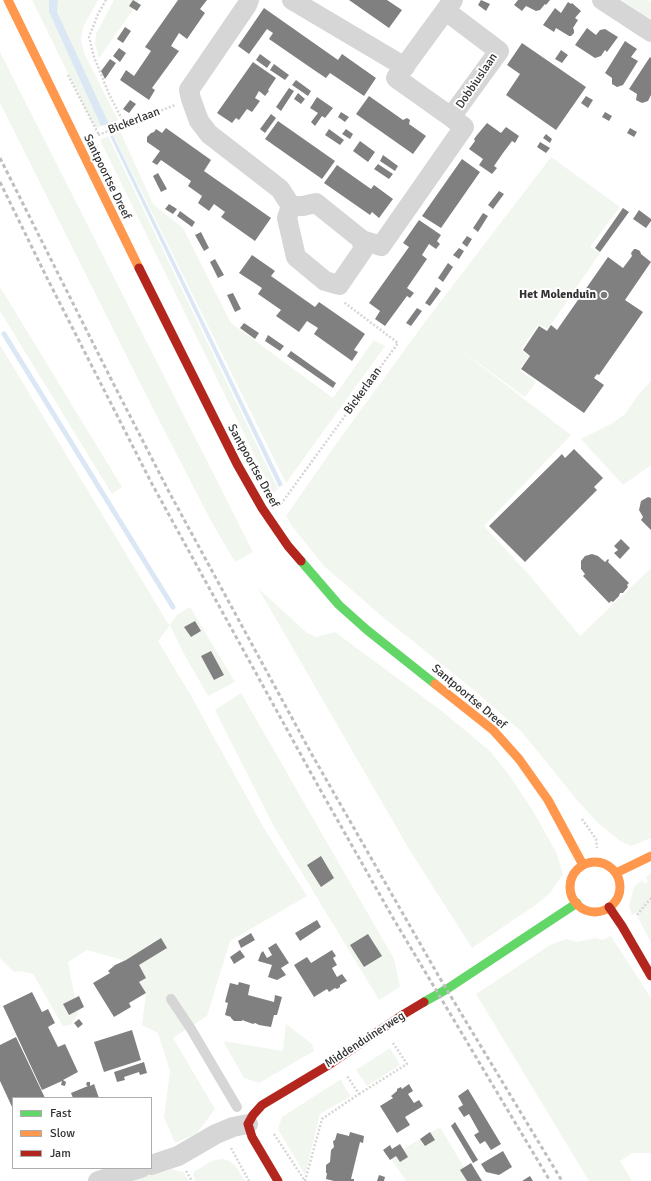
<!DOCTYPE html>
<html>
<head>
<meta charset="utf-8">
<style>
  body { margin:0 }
  #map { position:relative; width:651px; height:1181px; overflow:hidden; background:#fff; font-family:Signika,sans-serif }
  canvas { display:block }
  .legend { position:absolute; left:12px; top:1097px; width:140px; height:72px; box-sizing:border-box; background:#fff; border:1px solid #adadad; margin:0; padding:5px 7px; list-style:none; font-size:12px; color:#323232 }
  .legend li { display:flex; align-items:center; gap:8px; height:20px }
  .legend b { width:20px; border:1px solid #adadad }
</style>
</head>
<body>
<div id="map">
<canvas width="651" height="1181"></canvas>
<ul class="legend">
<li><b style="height:5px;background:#63d668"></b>Fast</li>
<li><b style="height:5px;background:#ff974d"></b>Slow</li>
<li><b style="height:5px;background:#b3261e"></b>Jam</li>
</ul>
</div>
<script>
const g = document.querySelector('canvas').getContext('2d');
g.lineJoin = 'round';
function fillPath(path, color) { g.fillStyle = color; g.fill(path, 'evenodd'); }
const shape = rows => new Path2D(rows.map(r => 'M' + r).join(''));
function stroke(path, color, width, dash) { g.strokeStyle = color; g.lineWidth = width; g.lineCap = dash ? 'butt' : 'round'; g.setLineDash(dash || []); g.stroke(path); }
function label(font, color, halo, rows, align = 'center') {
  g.font = font + ' Signika,sans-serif'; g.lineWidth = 4; g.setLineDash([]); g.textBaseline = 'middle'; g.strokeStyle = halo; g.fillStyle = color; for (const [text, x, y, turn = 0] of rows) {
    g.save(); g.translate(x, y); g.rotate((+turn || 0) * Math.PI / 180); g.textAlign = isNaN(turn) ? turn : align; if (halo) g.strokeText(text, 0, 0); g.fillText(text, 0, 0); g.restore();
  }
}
const green = shape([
  [32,0,49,0,49,12,101,126,95,128],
  [58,0,98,0,83,27,81,40,84,53,118,120,109,124,56,11],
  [114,0,140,0,99,58,95,44,96,34],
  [622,0,648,0,651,2,651,21],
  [0,52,253,552,235,562,211,521,143,389,0,103],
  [120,131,153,204,183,228,231,323,333,398,374,340,385,346,286,483,113,134],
  [108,136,278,489,273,493,100,140],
  [551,157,620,207,590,247,600,253,552,323,548,329,538,324,521,350,529,356,519,370,536,382,525,397,455,346,571,435,484,526,531,577,580,636,651,568,651,838,631,846,620,841,598,823,577,800,522,732,475,691,384,618,324,566,291,525,286,516,336,444,425,322],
  [0,287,122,487,112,494,0,311],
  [0,345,169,625,178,614,190,607,235,682,208,696,183,652,170,625,158,641,190,694,265,830,307,896,230,941,207,1016,173,1038,215,1109,197,1133,175,1143,164,1117,170,1071,158,1033,142,1025,146,993,123,960,87,950,68,962,78,1014,70,1025,63,1026,33,974,21,971,14,972,0,958],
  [651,381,651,465,623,485,581,439,611,424,625,414,639,394],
  [258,588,307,633,316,637,335,632,443,712,490,751,510,776,533,811,556,852,563,874,550,893,537,904,472,948,409,849],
  [241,693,394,959,400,987,379,1000,273,825,215,710],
  [651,873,651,942,638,918,639,916,637,912,632,915,629,907,634,887,642,880,645,884,648,881,646,877],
  [611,936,651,998,651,1153,632,1153,620,1161,632,1181,589,1181,476,994,550,945,566,939,578,942,595,938,603,940],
  [286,1024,312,1044,314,1051,259,1083,244,1078,223,1041,283,1051],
  [390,1048,400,1065,367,1086,356,1070],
  [341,1079,346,1090,351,1096,320,1114,305,1175,278,1129,282,1117],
  [440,1127,472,1181,406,1181,390,1157],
  [221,1159,227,1160,235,1165,245,1181,196,1181,193,1175,195,1171,212,1161],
  [171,1169,183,1172,189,1181,128,1181]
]);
const water = shape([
  [49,0,58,0,57,12,109,124,101,126,49,12],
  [113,135,283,485,279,487,110,136]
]);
const stream = shape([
  [4,334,173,607]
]);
const building = shape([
  [133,0,141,5,137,11,129,6],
  [178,0,207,0,200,9,205,13,187,39,179,33,171,46,179,51,152,88,155,90,149,100,120,80,126,70,134,76,151,51,145,47],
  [349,0,387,0,402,10,389,28],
  [481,0,490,4,486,11,478,5],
  [518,0,550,0,546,5,545,4,540,10,536,11,526,6,522,11,514,5],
  [568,2,571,4,572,3,581,11,575,18,578,20,573,28,574,30,574,33,571,36,569,36,556,28,554,32,543,25,555,8,561,13],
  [264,8,338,60,342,54,376,78,364,96,330,73,326,78,314,70,269,39,273,33,267,29,249,54,238,46],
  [125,27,131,31,123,43,117,39],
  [587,28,596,35,600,30,605,29,618,37,607,52,605,50,601,56,595,58,575,45],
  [625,41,637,49,631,57,638,61,623,85,617,87,612,84,612,78,605,73],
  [522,43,586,87,556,130,506,95,520,74,507,65],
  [119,48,126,53,120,62,113,56],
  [561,50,568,55,562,63,555,59],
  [260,54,271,62,267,68,256,60],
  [650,57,651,58,651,95,648,101,642,103,636,100,637,94,629,89],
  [110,59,116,63,105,79,101,71],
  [253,62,276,78,268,90,269,91,265,96,259,91,255,98,260,101,252,112,247,109,239,120,236,118,232,123,217,113],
  [274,64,289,75,285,80,270,70],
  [296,80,311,91,308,96,292,85],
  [289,88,294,91,281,111,276,107],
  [298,93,305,99,301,104,294,99],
  [369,96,403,120,407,118,410,120,409,124,426,136,413,154,356,114],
  [586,96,593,100,588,108,581,103],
  [317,97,333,108,325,118,322,116,315,126,311,122,318,113,310,108],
  [130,100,136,104,129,113,123,109],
  [341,112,349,117,345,122,338,117],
  [605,112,612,116,609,121,602,117],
  [271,114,276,118,265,133,260,129],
  [278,121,335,161,322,179,265,139],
  [487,123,501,133,506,127,519,136,515,143,512,141,503,153,494,166,497,168,492,174,479,165,483,159,469,149,475,141,474,139,477,135],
  [166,128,211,160,204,171,271,218,255,241,221,217,225,212,214,204,209,211,198,203,202,196,188,186,191,181,161,160,157,165,152,162,160,151,147,142,147,137,151,133,154,132,156,129,162,133],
  [630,128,637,132,634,137,627,133],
  [329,129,344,140,340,145,325,135],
  [346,129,353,134,350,139,342,134],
  [546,134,552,139,550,143,543,138],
  [360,141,375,152,368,162,353,151],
  [540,142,550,148,546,153,537,147],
  [383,155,398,166,395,171,380,161],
  [462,159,480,172,441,228,422,216],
  [378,164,393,174,389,179,374,169],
  [337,165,371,189,374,185,393,199,379,218,372,212,370,215,324,183],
  [158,173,167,189,161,192,153,176],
  [499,191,504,194,493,209,488,205],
  [169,204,177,209,173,214,165,209],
  [623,208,629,212,600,252,595,248],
  [639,210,651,219,651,221,646,228,633,219],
  [180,211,195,222,192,227,177,216],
  [483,213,488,216,478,232,473,228],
  [419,220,441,235,437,241,440,244,436,249,429,244,422,255,427,259,407,288,414,293,410,298,407,296,385,326,375,319,380,311,369,303,409,247,403,243],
  [201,232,209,248,204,251,195,235],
  [467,236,472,239,467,247,462,243],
  [459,248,464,251,459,259,453,255],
  [634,249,636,249,640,251,641,254,651,262,625,300,643,312,599,375,597,374,594,378,604,385,584,413,521,369,530,356,523,350,539,326,547,331,551,325,557,330,608,257,623,268,632,256,631,253],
  [252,255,275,271,271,276,305,300,315,307,319,302,365,334,354,350,358,352,352,361,314,334,318,328,307,321,299,332,276,316,281,310,258,294,262,288,239,273],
  [215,259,224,275,218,278,210,262],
  [448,263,453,267,443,282,438,278],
  [436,287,441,291,430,306,425,303],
  [233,293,241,309,235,312,227,295],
  [417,308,422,311,411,326,406,323],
  [244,323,259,333,255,339,240,328],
  [268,335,284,346,280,351,265,341],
  [291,351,336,383,333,388,287,356],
  [574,449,603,478,594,487,597,490,525,562,489,526,562,454,565,458],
  [648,497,651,498,651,530,641,520,643,517,639,510,641,501],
  [621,539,630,548,620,559,614,553,618,550,614,546],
  [592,554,598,556,605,562,608,559,609,560,608,562,629,583,627,585,628,587,623,593,620,593,619,596,613,602,611,601,609,603,583,576,585,574,581,569,581,561,585,556],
  [195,621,201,631,191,637,184,627],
  [211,651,224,675,214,680,201,656],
  [321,856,334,878,321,887,307,865],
  [317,920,321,927,300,941,295,933],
  [251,933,255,940,241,948,238,941],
  [368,934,382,956,364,967,350,945],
  [161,938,167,948,139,965,146,978,139,982,146,993,129,1003,131,1007,114,1017,93,983,110,973,108,971,115,965,126,960],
  [276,943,289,963,281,968,286,975,277,980,268,977,272,965,258,961,261,953,263,951,267,958,272,955,268,948],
  [240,950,245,957,234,964,230,957],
  [332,950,336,956,333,958,337,965,332,968,337,977,342,974,347,981,340,985,340,987,337,989,335,988,329,992,327,989,314,997,294,965,307,957,311,963],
  [239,982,250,985,248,995,274,1002,275,995,282,997,277,1015,274,1015,271,1027,259,1025,255,1023,253,1024,242,1020,242,1021,234,1021,231,1018,231,1017,225,1015,228,1003,225,1002,230,983,238,985],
  [32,992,42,1012,48,1009,55,1023,48,1027,58,1047,65,1044,78,1072,63,1080,66,1082,65,1086,61,1085,62,1081,42,1090,3,1006],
  [79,996,84,1007,69,1015,63,1004],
  [79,1019,83,1024,78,1028,74,1023],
  [132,1030,141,1060,104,1072,94,1042],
  [16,1037,45,1098,13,1098,13,1109,0,1081,0,1045],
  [144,1062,147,1073,140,1075,139,1072,124,1077,125,1080,117,1082,114,1072],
  [87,1082,90,1082,90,1086,94,1084,99,1098,73,1098,71,1093,88,1086,86,1085],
  [409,1084,413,1091,408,1094,414,1103,419,1100,423,1106,405,1117,410,1125,397,1133,380,1106,393,1098,391,1096,397,1091,397,1089,401,1087,402,1089],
  [468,1089,501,1144,491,1150,485,1141,480,1144,474,1135,479,1132,469,1114,464,1117,458,1108,463,1105,458,1096],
  [455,1122,478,1160,473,1163,451,1126],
  [350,1132,364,1136,363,1143,360,1142,351,1179,354,1179,354,1181,334,1181,326,1179,327,1173,326,1173,326,1165,330,1162,331,1150,334,1147,333,1141,335,1140,337,1133,349,1136],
  [430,1132,435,1140,425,1146,420,1139],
  [400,1144,408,1157,400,1162,396,1156,390,1160,383,1150,390,1145,392,1149],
  [503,1151,512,1167,499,1175,486,1172,481,1164],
  [471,1163,482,1181,467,1181,460,1170],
  [379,1175,385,1177,384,1181,377,1181],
  [530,1176,533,1181,522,1181]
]);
const path = shape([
  [106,0,98,14,89,37,94,57,109,94,125,125],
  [68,75,99,135],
  [98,135,175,105],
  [281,504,398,343,345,303,344,302],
  [582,819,596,839,597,848],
  [637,915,651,898],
  [359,1094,407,1064,393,1043],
  [274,1134,305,1181],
  [231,1148,249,1181],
  [186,1171,192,1181],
  [305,1181,322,1119,359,1094,347,1076]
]);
const lane = shape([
  [171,999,191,1029,237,1107]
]);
const street = shape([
  [249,0,247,5,189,90,191,99,199,121,209,134,280,189,291,206,287,218,296,257,325,281,339,285,363,250,362,240],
  [292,0,405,67],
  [602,0,651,32],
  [446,11,499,51,451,117,396,78,453,0],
  [291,206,303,206,316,203,362,240,381,246,464,127,451,117],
  [151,1165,178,1156,216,1134,233,1127,248,1124],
  [98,1181,141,1168]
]);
const fast = shape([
  [301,561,339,605,367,630,435,684],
  [424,1002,447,989,577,903]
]);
const slow = shape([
  [8,0,139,268],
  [435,684,493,730,519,759,548,800,583,865],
  '570 887a25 25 0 1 1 50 0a25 25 0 1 1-50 0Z',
  [616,873,651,856]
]);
const jam = shape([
  [139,268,237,464,262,508,288,546,301,561],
  [609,907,622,926,651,976],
  [278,1181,252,1137,248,1124,253,1115,262,1105,327,1066,404,1014,424,1002]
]);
const rail = shape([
  [0,158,110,377,168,490,311,753,438,975,562,1181],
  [0,182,47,278,152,484,224,615,317,784,393,918,550,1181]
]);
const markers = [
  [604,295,4,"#7a7a7a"]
];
const streetNames = [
  ["Dobbiuslaan",477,81,-56],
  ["Bickerlaan",134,121,-21],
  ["Santpoortse Dreef",107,177,64],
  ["Bickerlaan",363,391,-54],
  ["Santpoortse Dreef",253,466,61],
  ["Santpoortse Dreef",469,697,40],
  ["Middenduinerweg",365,1040,-33]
];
const poiNames = [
  ["Het Molenduin",596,295]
];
fillPath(green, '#f1f6ee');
fillPath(water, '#dbe7f4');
stroke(stream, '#dbe7f4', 5);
fillPath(building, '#808080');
stroke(path, '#d6d6d6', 2.5, [2, 2]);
stroke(lane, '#d6d6d6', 10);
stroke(street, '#d6d6d6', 20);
stroke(fast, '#63d668', 9);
stroke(slow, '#ff974d', 9);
stroke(jam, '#b3261e', 9);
stroke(rail, '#bebebe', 3, [4, 3]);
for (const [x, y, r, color] of markers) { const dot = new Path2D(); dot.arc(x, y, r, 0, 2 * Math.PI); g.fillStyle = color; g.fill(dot); stroke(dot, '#fff', 1.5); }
label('12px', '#323232', '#fff', streetNames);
label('bold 12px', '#323232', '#fff', poiNames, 'right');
</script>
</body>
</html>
